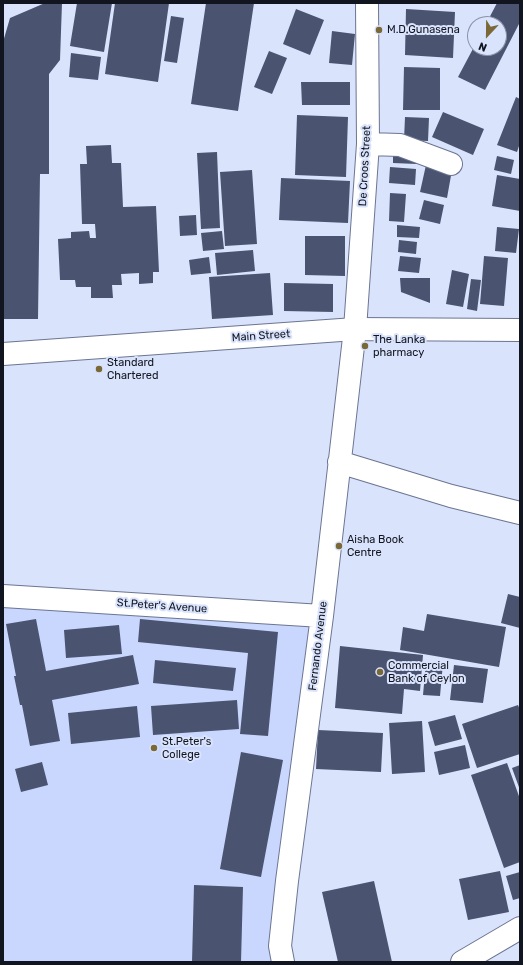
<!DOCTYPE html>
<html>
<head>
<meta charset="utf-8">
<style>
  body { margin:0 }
  #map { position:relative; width:523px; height:965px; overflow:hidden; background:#dae3fc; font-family:Rubik,sans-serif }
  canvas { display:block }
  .frame { position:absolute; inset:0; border:4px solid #111520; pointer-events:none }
  .north { position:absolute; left:467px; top:16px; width:40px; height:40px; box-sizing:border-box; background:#dae3fc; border:1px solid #8a91a4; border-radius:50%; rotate:202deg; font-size:11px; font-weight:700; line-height:16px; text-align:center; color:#111520 }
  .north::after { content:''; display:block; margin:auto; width:14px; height:18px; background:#7a6836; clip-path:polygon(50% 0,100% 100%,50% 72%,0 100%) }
</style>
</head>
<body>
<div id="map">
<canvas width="523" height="965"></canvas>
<div class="frame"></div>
<div class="north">N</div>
</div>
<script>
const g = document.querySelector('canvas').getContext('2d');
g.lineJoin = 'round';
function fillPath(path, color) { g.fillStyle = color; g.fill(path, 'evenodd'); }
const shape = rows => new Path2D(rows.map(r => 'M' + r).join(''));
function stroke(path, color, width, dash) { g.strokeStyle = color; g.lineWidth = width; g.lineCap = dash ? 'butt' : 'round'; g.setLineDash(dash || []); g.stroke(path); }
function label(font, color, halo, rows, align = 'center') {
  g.font = font + ' Rubik,sans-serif'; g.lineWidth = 4; g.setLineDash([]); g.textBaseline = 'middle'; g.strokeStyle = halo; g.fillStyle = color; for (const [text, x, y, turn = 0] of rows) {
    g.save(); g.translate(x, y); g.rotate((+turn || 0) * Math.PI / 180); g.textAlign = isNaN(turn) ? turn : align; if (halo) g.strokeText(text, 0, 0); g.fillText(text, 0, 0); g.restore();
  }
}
const built = shape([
  [3,596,322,616,283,962,3,962]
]);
const building = shape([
  [45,3,62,3,60,60,49,74,49,174,40,174,38,319,3,319,3,42,10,18],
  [77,3,112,3,104,52,70,46],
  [115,3,169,3,158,82,105,74],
  [206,3,254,3,238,111,191,104],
  [497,3,520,3,520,22,485,90,458,77,475,45,475,48,499,48,499,24,486,24],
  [296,9,324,20,310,55,283,44],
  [406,9,455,12,453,58,405,55],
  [171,16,184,18,177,63,164,61],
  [332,31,355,34,352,65,329,63],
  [269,51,287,58,272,94,254,87],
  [71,53,101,57,98,80,69,77],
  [404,67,440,68,440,110,403,110],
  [301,82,350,82,350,105,302,105],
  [516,97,520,99,520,143,517,152,497,145],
  [443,112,484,129,473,155,432,137],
  [297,115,348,117,346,177,295,175],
  [405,117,429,118,428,141,404,140],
  [111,145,112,163,121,163,123,207,156,206,159,272,153,272,153,283,139,284,139,273,121,274,122,285,112,285,113,298,91,298,91,287,76,287,75,280,60,280,58,239,71,238,71,232,89,231,90,238,96,238,95,224,82,224,80,164,87,164,86,146],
  [217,152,220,228,201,229,197,153],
  [393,153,418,155,417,164,393,163],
  [497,156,514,160,511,174,494,170],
  [426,165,452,170,447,198,420,192],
  [390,167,416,169,415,185,389,183],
  [252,170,257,244,225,246,220,172],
  [497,175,520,179,520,211,492,206],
  [281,178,350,181,348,223,279,220],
  [390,193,406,194,404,222,389,221],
  [424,200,444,205,440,224,419,219],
  [196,215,197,235,180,236,179,216],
  [397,225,420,227,419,238,397,237],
  [497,227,519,229,516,253,495,251],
  [222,231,224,249,203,251,201,233],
  [305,236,345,236,345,276,305,275],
  [399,240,417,242,416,254,398,252],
  [253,250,255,271,217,275,215,253],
  [400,256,421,258,419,273,398,271],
  [484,256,508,258,504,306,480,304],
  [209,257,211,273,191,275,189,260],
  [452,270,469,274,463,307,446,304],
  [270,273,273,315,212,319,209,277],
  [400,278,430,278,430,303,401,292],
  [471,279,481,280,477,311,467,309],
  [284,283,333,284,333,312,284,311],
  [508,594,520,597,520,628,501,623],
  [427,614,506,627,499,667,400,650,403,627,424,631],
  [36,619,46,671,133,655,139,684,52,700,60,741,30,746,22,705,20,705,14,676,16,676,6,624],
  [140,619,278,632,268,736,240,734,248,653,138,642],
  [119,625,122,654,66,658,64,630],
  [340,646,423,655,420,691,404,689,402,714,335,708],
  [155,660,236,668,233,691,153,683],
  [426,662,443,663,440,696,423,695],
  [454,665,488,669,483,703,450,700],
  [237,700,239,729,153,735,151,706],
  [518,705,520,710,520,754,477,768,462,724],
  [137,706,140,737,71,744,68,713],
  [455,715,462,739,435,746,428,722],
  [422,721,425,772,392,774,389,723],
  [318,730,383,733,381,772,316,769],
  [465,745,470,768,439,775,434,752],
  [241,752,283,760,261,877,220,869],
  [42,762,48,785,21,792,15,769],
  [507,763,520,799,520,862,504,868,471,775],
  [520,765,520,790,512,768],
  [500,871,509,912,468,920,459,879],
  [520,872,520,898,513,900,506,876],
  [374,881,392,962,338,962,322,892],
  [194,885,243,887,241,962,192,962]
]);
const minor = shape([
  [368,144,400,145,451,164],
  [339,462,451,496,520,513],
  [3,596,322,616],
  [283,962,280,946,287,881,322,616,355,329,368,144,367,3]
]);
const major = shape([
  [3,354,355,329,520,330],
  [462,962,520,928]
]);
const markers = [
  [379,30,4,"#7a6836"],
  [365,346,4,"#7a6836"],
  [99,369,4,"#7a6836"],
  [339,546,4,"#7a6836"],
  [380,672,4,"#7a6836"],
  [154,748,4,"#7a6836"]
];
const poiNames = [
  ["M.D.Gunasena",387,30],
  ["The Lanka",373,340],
  ["pharmacy",373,353],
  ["Standard",107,363],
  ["Chartered",107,376],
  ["Aisha Book",347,540],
  ["Centre",347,553],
  ["Commercial",388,666],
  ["Bank of Ceylon",388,679],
  ["St.Peter's",162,742],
  ["College",162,755]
];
const streetNames = [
  ["De Croos Street",365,166,-87],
  ["Main Street",261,336,-4],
  ["St.Peter's Avenue",162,606,4],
  ["Fernando Avenue",318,646,-83]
];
fillPath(built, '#c9d6fd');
fillPath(building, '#4a536f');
stroke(minor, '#6b7591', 24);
stroke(major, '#6b7591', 24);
stroke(minor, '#fff', 22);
stroke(major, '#fff', 22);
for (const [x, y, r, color] of markers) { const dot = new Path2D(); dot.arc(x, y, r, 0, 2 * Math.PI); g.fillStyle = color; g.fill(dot); stroke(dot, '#dae3fc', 1.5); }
label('11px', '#111520', '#dae3fc', poiNames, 'left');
label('11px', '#111520', '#dae3fc', streetNames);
</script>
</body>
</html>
